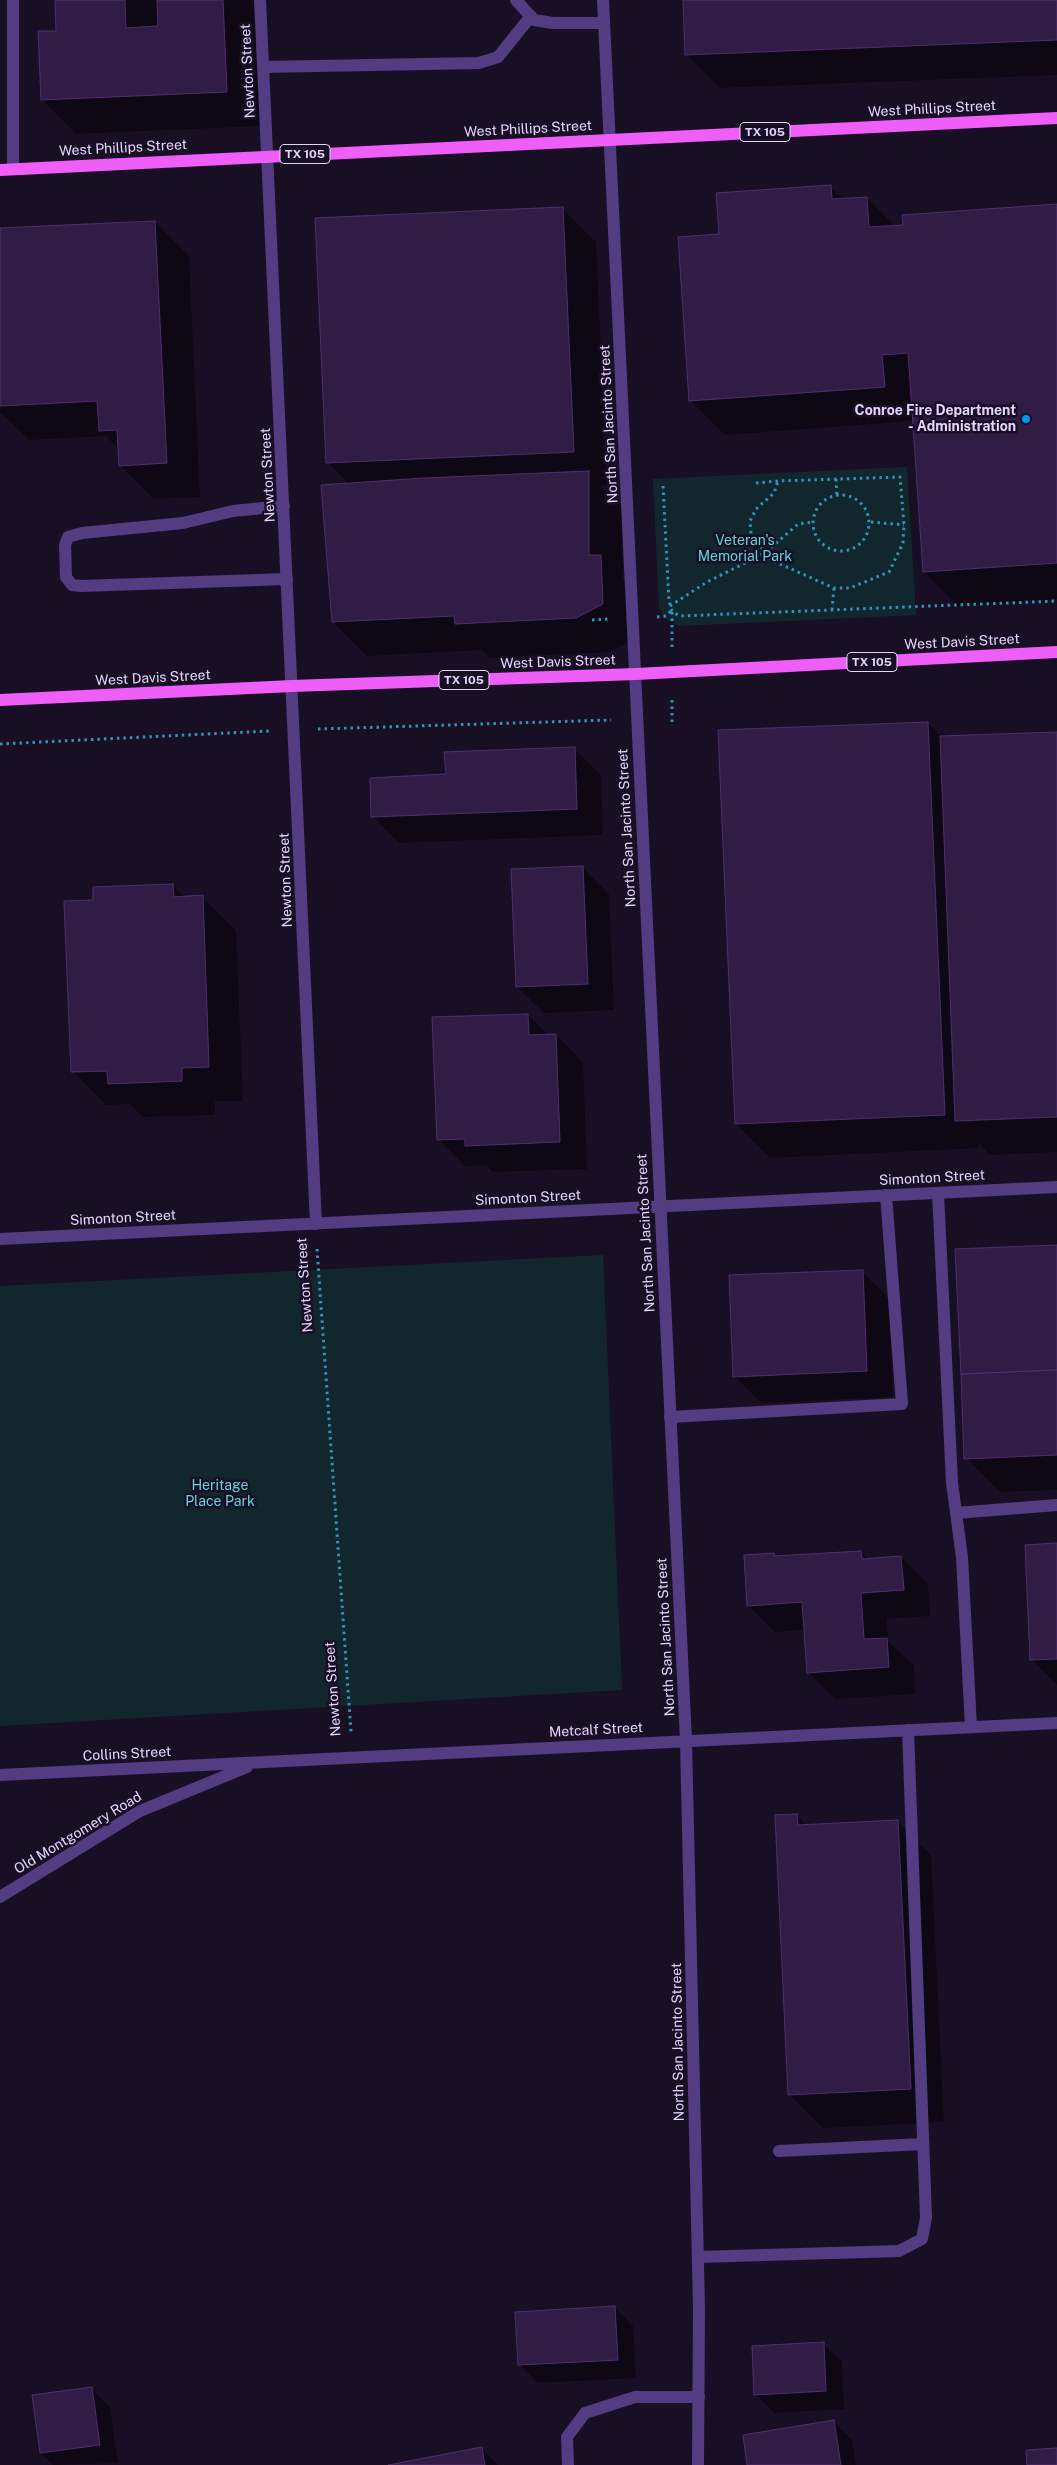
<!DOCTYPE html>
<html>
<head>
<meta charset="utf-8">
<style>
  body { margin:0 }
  canvas { display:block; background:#190f24 }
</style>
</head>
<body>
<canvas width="1057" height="2465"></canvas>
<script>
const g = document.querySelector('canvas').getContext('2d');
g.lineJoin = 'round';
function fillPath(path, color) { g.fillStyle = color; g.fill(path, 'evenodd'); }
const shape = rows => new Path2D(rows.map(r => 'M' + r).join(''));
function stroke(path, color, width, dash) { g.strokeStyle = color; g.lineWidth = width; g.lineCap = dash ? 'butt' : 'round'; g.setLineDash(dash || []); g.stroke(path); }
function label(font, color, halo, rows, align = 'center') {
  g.font = font + ' "Public Sans",sans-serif'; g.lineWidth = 5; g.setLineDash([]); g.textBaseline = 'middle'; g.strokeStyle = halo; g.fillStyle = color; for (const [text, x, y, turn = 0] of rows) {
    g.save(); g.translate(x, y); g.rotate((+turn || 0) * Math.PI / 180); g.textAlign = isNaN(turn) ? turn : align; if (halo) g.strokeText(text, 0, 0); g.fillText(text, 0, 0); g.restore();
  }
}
const green = shape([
  [907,467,916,615,679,626,666,619,659,609,653,479],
  [603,1255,622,1690,0,1726,0,1286]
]);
const shadow = shape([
  [56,0,255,0,261,126,76,134,42,100,57,32],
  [684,0,1057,0,1057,75,720,88,686,54],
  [831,187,844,200,867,198,895,226,1057,206,1057,599,958,606,924,572,914,421,725,435,691,401,720,236],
  [562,208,596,242,607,485,601,486,622,506,623,579,634,590,637,638,610,652,490,658,482,650,367,656,333,622,349,484,327,462],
  [155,222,189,256,200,497,154,499,120,465,119,450,106,436,29,440,0,412,0,230],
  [928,723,942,737,1057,733,1057,1152,990,1155,978,1143,979,1148,770,1158,736,1124],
  [574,748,601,775,603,835,399,843,373,817,447,775],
  [582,867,609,894,614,1010,544,1013,517,987],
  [173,885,185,898,202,897,236,931,243,1101,215,1101,215,1115,143,1117,130,1104,106,1105,72,1071,95,901],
  [528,1015,548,1035,556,1035,583,1062,587,1169,493,1172,486,1165,465,1166,438,1139],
  [1057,1246,1057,1490,1000,1492,966,1458],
  [862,1271,889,1298,893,1397,761,1403,734,1376],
  [1057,1544,1057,1685,1031,1659],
  [861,1552,868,1559,901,1557,928,1584,930,1616,887,1619,888,1641,914,1666,915,1694,835,1699,808,1672,805,1630,775,1632,748,1605,774,1554,777,1558],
  [797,1815,807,1826,897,1821,931,1855,944,2122,823,2128,789,2094],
  [615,2308,633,2326,636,2378,538,2383,519,2364],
  [823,2344,842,2362,844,2409,774,2413,756,2395],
  [92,2389,110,2407,118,2463,53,2465,41,2453],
  [834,2422,852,2440,856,2465,749,2465],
  [481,2448,498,2465,394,2465]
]);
const building = shape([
  [55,0,125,0,126,28,158,26,157,0,223,0,227,92,41,100,38,31,56,31,55,0],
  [683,0,1057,0,1057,40,685,55,683,0],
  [831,185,832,199,867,197,869,227,903,225,902,215,1057,204,1057,563,923,572,908,353,882,355,885,387,689,401,678,237,719,234,716,193,831,185],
  [563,207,574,452,326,463,315,218,563,207],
  [155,221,167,463,119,466,117,430,99,431,97,401,0,406,0,228,155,221],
  [589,471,589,555,601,555,603,604,576,618,455,624,454,616,332,622,321,485,424,478,589,471],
  [928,722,945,1115,735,1124,718,730,928,722],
  [1057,732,1057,1117,955,1121,940,736,1057,732],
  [575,747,577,809,371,817,370,778,446,774,444,752,575,747],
  [583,866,588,984,516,987,511,869,583,866],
  [173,884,174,897,203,895,209,1067,182,1068,182,1081,108,1084,107,1071,71,1072,64,901,93,900,93,887,173,884],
  [528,1014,529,1035,556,1034,560,1142,465,1146,465,1139,437,1140,432,1017,528,1014],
  [1057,1245,1057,1370,961,1374,955,1249,1057,1245],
  [863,1270,867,1371,733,1377,729,1275,863,1270],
  [1057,1370,1057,1455,964,1459,961,1374,1057,1370],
  [1057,1543,1057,1659,1030,1660,1025,1545,1057,1543],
  [861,1551,862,1559,901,1556,904,1590,861,1593,864,1639,887,1638,889,1667,807,1673,802,1602,747,1606,744,1555,774,1553,775,1556,861,1551],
  [797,1814,798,1825,898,1820,911,2089,788,2095,775,1815,797,1814],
  [615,2306,618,2360,518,2365,515,2312,615,2306],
  [824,2342,826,2391,754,2395,752,2346,824,2342],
  [92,2387,100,2445,40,2453,32,2395,92,2387],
  [834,2420,841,2465,747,2465,743,2435,834,2420],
  [482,2447,485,2465,388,2465,482,2447],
  [1057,2448,1057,2465,1027,2465,1026,2450,1057,2448]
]);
const path = shape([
  [836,479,837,496],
  [756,483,778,481,900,477,904,525,903,543,889,572,850,588,834,588,771,560,751,534,750,521,756,509,774,493,778,481],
  [663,486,669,601,672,611,679,616,1057,601],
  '813 523a28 28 0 1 1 56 0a28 28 0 1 1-56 0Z',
  [871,522,904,525],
  [670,606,707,582,765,553,798,524,813,522],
  [832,610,834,588],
  [672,612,672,648],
  [657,617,666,616,671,611],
  [592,620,608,619],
  [672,722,672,697],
  [318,729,611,720],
  [0,744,269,731],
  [317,1249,351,1732]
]);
const service = shape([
  [13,0,13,169],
  [516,0,534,20,553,23,604,23],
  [263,67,479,63,498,57,531,16],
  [284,506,233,511,183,523,82,533,68,537,65,545,66,577,72,585,81,586,287,579],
  [938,1193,952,1483,962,1557,971,1727],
  [670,1417,902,1404,886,1195],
  [956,1513,1057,1505],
  [779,2151,923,2144],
  [698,2257,899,2251,922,2239,926,2218,908,1730],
  [568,2465,567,2437,585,2413,635,2397,699,2397]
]);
const minor = shape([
  [260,0,316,1224],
  [603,0,686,1741,699,2308,698,2465],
  [0,1239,1057,1187],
  [0,1775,1057,1723],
  [0,1897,140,1811,247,1767]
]);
const primary = shape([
  [0,170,1057,118],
  [0,700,292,686,636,674,1057,652]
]);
const markers = [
  [1026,419,5,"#0795f6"]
];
const shields = [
  [765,132,50],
  [305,154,50],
  [872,662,50],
  [464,680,50]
];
const shieldNames = [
  ["TX 105",765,132],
  ["TX 105",305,154],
  ["TX 105",872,662],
  ["TX 105",464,680]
];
const streetNames = [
  ["Newton Street",248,71,-93],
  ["West Phillips Street",932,109,-3],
  ["West Phillips Street",528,129,-3],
  ["West Phillips Street",123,148,-3],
  ["North San Jacinto Street",609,424,-93],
  ["Newton Street",268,475,-93],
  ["West Davis Street",962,642,-3],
  ["West Davis Street",558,662,-2],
  ["West Davis Street",153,678,-3],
  ["North San Jacinto Street",627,828,-93],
  ["Newton Street",286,880,-92],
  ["Simonton Street",932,1178,-3],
  ["Simonton Street",528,1198,-3],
  ["Simonton Street",123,1218,-3],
  ["North San Jacinto Street",646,1233,-93],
  ["Newton Street",305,1285,-94],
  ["North San Jacinto Street",666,1637,-93],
  ["Newton Street",333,1689,-94],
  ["Metcalf Street",596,1730,-3],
  ["Collins Street",127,1754,-3],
  ["Old Montgomery Road",78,1833,-31],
  ["North San Jacinto Street",678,2042,-91]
];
const poiNames = [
  ["Conroe Fire Department",1016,411],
  ["- Administration",1016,427]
];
const parkNames = [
  ["Veteran's",745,541],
  ["Memorial Park",745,557],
  ["Heritage",220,1486],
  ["Place Park",220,1502]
];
fillPath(green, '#12262e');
fillPath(shadow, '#0007');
fillPath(building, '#301c45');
stroke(building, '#4f2e70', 1);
stroke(path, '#3293b3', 3, [2.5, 4]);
stroke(service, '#543c82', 12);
stroke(minor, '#543c82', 12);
stroke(primary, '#f05efa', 12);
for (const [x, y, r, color] of markers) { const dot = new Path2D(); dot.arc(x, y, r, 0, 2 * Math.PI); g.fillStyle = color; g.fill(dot); stroke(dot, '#190f24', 2); }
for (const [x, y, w] of shields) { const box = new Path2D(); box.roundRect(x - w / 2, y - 9.5, w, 19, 4); g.fillStyle = '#190f24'; g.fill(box); stroke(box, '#e5d3fe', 1); }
label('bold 12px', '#e5d3fe', null, shieldNames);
label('14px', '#e5d3fe', '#190f24', streetNames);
label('bold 14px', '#e5d3fe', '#190f24', poiNames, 'right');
label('14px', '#61d5dc', '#190f24', parkNames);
</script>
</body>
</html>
